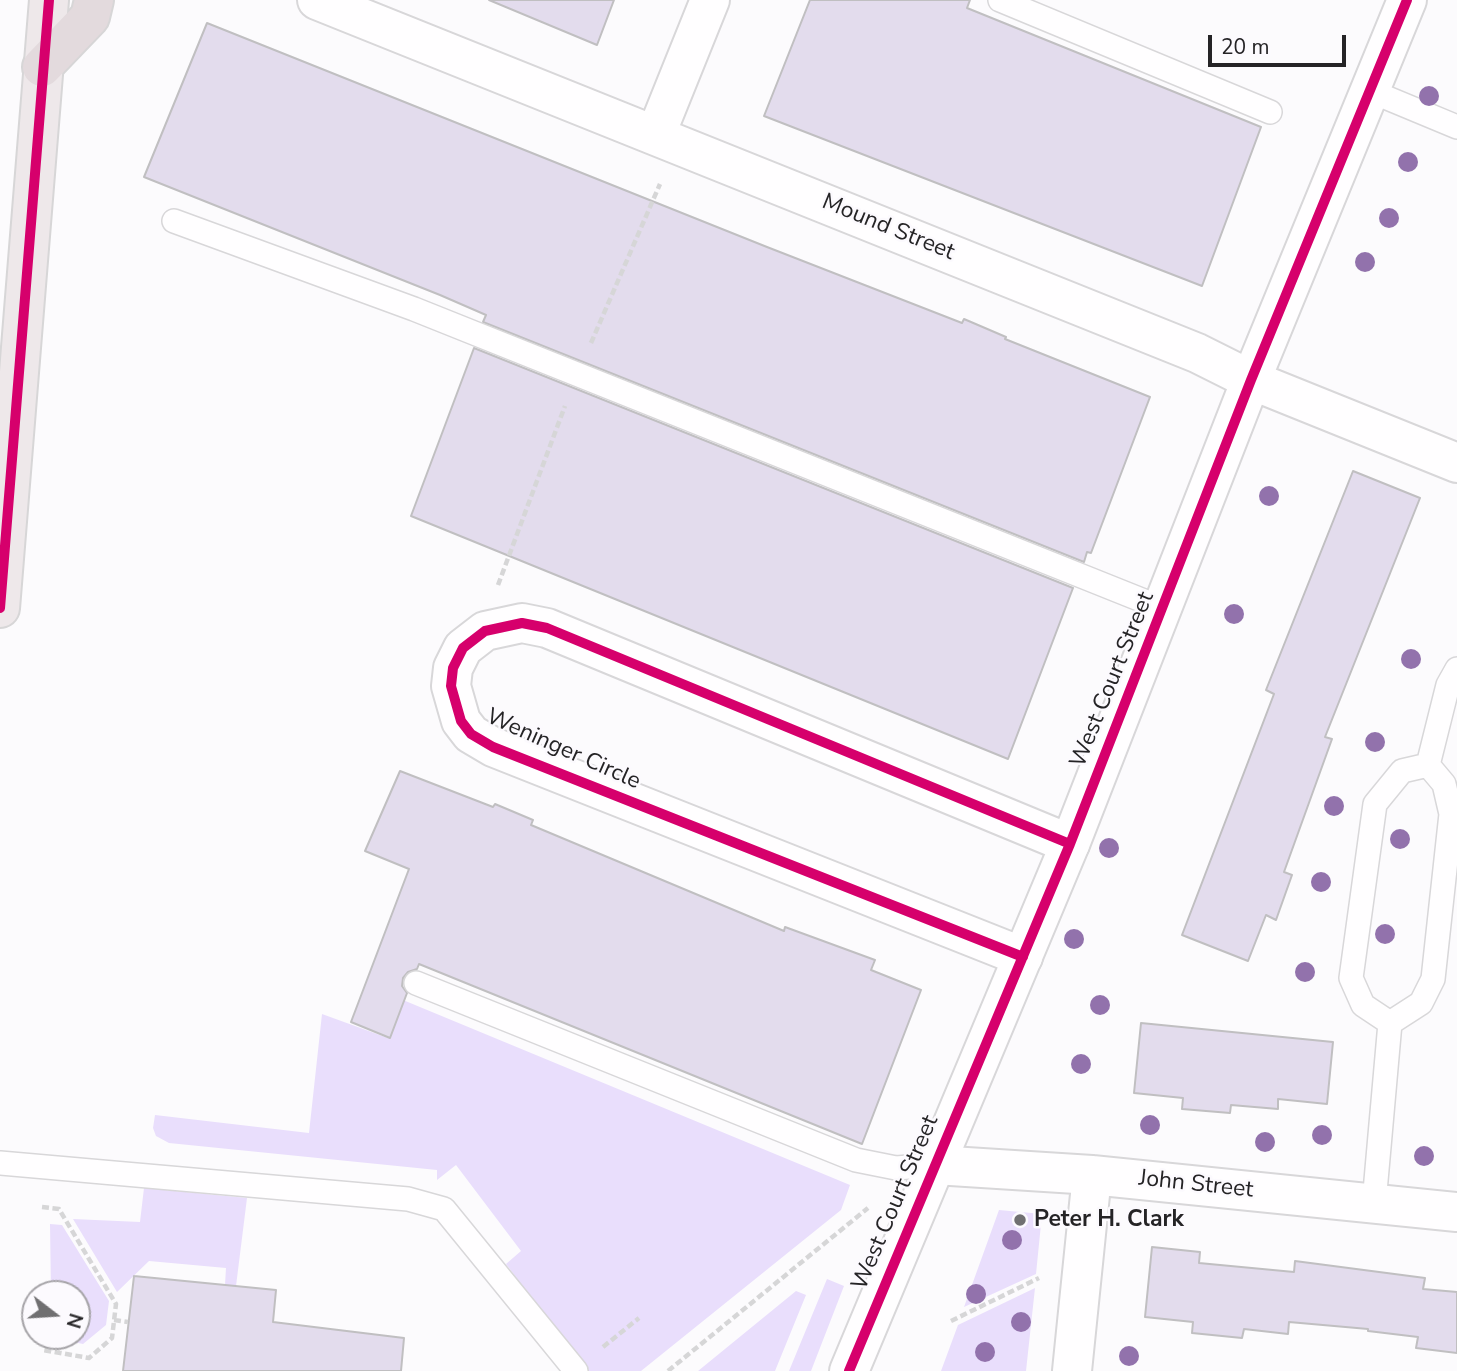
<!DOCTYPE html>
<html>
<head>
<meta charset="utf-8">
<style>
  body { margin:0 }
  #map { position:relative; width:1457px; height:1371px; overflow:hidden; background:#fcfbfd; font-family:"Nunito Sans",sans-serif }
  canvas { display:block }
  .north { position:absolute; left:21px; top:1280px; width:70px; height:70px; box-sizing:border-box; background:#fcfafe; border:2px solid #a6a4a8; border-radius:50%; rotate:107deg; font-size:19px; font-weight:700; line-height:28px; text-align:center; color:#252426 }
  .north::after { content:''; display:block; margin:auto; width:24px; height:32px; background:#706f71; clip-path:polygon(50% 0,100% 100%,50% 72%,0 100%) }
  .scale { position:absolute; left:1208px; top:35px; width:138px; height:32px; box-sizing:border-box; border:4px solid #252426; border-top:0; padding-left:9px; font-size:21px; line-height:24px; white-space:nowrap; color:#252426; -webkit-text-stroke:5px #fcfafe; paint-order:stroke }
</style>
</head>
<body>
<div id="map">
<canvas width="1457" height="1371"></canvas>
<div class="north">N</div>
<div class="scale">20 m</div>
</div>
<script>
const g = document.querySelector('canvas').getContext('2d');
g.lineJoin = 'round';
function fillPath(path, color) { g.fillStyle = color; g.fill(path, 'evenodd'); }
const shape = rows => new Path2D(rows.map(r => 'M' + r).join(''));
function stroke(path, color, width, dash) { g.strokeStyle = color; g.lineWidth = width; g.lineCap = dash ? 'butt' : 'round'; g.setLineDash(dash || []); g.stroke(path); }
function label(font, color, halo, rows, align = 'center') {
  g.font = font + ' "Nunito Sans",sans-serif'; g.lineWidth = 5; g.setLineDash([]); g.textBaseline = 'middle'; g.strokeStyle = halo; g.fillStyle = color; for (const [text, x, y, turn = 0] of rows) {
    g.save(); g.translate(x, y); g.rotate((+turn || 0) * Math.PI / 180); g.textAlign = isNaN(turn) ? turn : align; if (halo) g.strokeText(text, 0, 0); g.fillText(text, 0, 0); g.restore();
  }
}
const green = shape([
  [403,1000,850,1185,841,1210,641,1371,586,1371,506,1264,521,1251,456,1165,437,1180,437,1170,169,1143,156,1136,153,1128,155,1115,309,1133,322,1014,388,1038],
  [144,1188,247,1198,236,1286,225,1285,226,1268,149,1261,117,1292,73,1219,140,1222],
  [999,1210,1042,1214,1036,1274,964,1307],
  [50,1224,62,1225,109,1301,106,1325,83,1344,51,1337,77,1336,77,1294,51,1294],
  [827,1279,844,1286,811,1371,789,1371],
  [1035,1288,1026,1371,941,1371,958,1325],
  [796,1291,806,1295,775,1371,698,1371]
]);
const building = shape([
  [489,0,614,0,597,45,489,0],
  [810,0,970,0,967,8,1261,127,1202,286,764,116,810,0],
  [207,23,767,247,962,323,964,319,1006,337,1005,339,1150,397,1091,553,1087,552,1084,562,483,322,486,315,440,295,144,177,207,23],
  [474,348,1073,588,1008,759,411,516,474,348],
  [1353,471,1420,498,1325,737,1332,739,1284,872,1292,875,1276,920,1266,915,1248,961,1182,935,1274,694,1266,690,1353,471],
  [400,771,493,807,495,804,533,820,531,825,784,931,785,927,875,960,871,970,921,990,862,1144,419,964,417,969,408,972,403,978,402,986,407,993,390,1038,351,1022,409,869,365,851,400,771],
  [1141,1023,1333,1042,1327,1104,1278,1099,1278,1109,1231,1105,1230,1113,1182,1109,1183,1098,1134,1093,1141,1023],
  [1152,1247,1200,1252,1199,1263,1294,1272,1295,1261,1425,1278,1423,1289,1457,1292,1457,1353,1416,1348,1418,1337,1368,1331,1368,1329,1289,1322,1288,1334,1244,1329,1242,1338,1192,1333,1193,1322,1145,1317,1152,1247],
  [134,1276,276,1290,273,1322,404,1338,401,1371,123,1371,134,1276]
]);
const path = shape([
  [591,343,660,184],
  [498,585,565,406],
  [42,1207,59,1209,116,1304,112,1338,89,1358,43,1350],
  [114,1320,128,1322],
  [951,1321,1039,1278],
  [603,1347,639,1318],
  [668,1371,868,1208]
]);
const service = shape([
  [1000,0,1270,112],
  [1368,90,1457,127],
  [174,221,414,309,1164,609],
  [1428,765,1448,685,1457,669],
  [416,983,856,1160,896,1168,935,1165],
  [1390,1023,1363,1005,1351,978,1375,804,1402,771,1428,765],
  [1390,1023,1421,1003,1433,979,1451,814,1444,784,1428,765],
  [0,1163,408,1199,444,1209,576,1371],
  [1374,1203,1390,1023]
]);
const minor = shape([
  [317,0,1197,353,1251,380,1457,463],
  [656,134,710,0],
  [1023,957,493,747,471,734,461,721,451,686,453,668,463,648,485,631,522,623,547,628,1070,844],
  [935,1165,1092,1175,1457,1212],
  [1072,1371,1092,1175]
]);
const tertiary = shape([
  [849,1371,1070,844,1251,380,1407,0]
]);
const primary = shape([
  [0,608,49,0]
]);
const motorway = shape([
  [42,67,90,17,94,0]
]);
const cycleway = shape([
  [0,608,49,0],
  [1023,957,493,747,471,734,461,721,451,686,453,668,463,648,485,631,522,623,547,628,1070,844],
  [849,1371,1070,844,1251,380,1407,0]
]);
const trees = [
  [1429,96],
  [1408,162],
  [1389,218],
  [1365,262],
  [1269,496],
  [1234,614],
  [1411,659],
  [1375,742],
  [1334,806],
  [1400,839],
  [1109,848],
  [1321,882],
  [1385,934],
  [1074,939],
  [1305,972],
  [1100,1005],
  [1081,1064],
  [1150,1125],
  [1322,1135],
  [1265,1142],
  [1424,1156],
  [1012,1240],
  [976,1294],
  [1021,1322],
  [985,1352],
  [1129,1356]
];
const markers = [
  [1020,1220,7,"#706f71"]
];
const streetNames = [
  ["Mound Street",888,228,22],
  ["West Court Street",1113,680,-68],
  ["Weninger Circle",563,750,24],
  ["John Street",1196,1185,6],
  ["West Court Street",896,1203,-67]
];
const poiNames = [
  ["Peter H. Clark",1034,1220]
];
fillPath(green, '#e9defc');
fillPath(building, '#e3dced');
stroke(building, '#c0bfc1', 2);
stroke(service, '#d8d7d9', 26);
stroke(minor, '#d8d7d9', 42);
stroke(tertiary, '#d8d7d9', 42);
stroke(primary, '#d7d6d7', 42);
stroke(motorway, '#d7d6d7', 42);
stroke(path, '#d6d6d7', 4.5, [7, 3.5]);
stroke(service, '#fffeff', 23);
stroke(minor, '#fffeff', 38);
stroke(tertiary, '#fffeff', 38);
stroke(primary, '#eee8ea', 38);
stroke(motorway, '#e3dadd', 38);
stroke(cycleway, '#d6006c', 10);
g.fillStyle = '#9272ac';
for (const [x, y] of trees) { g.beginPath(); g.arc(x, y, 10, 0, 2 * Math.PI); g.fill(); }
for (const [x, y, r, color] of markers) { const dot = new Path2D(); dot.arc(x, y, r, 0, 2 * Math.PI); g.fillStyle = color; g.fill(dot); stroke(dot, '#fcfafe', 2.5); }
label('23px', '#252426', '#fcfafe', streetNames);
label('bold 23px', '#252426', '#fcfafe', poiNames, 'left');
</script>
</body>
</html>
